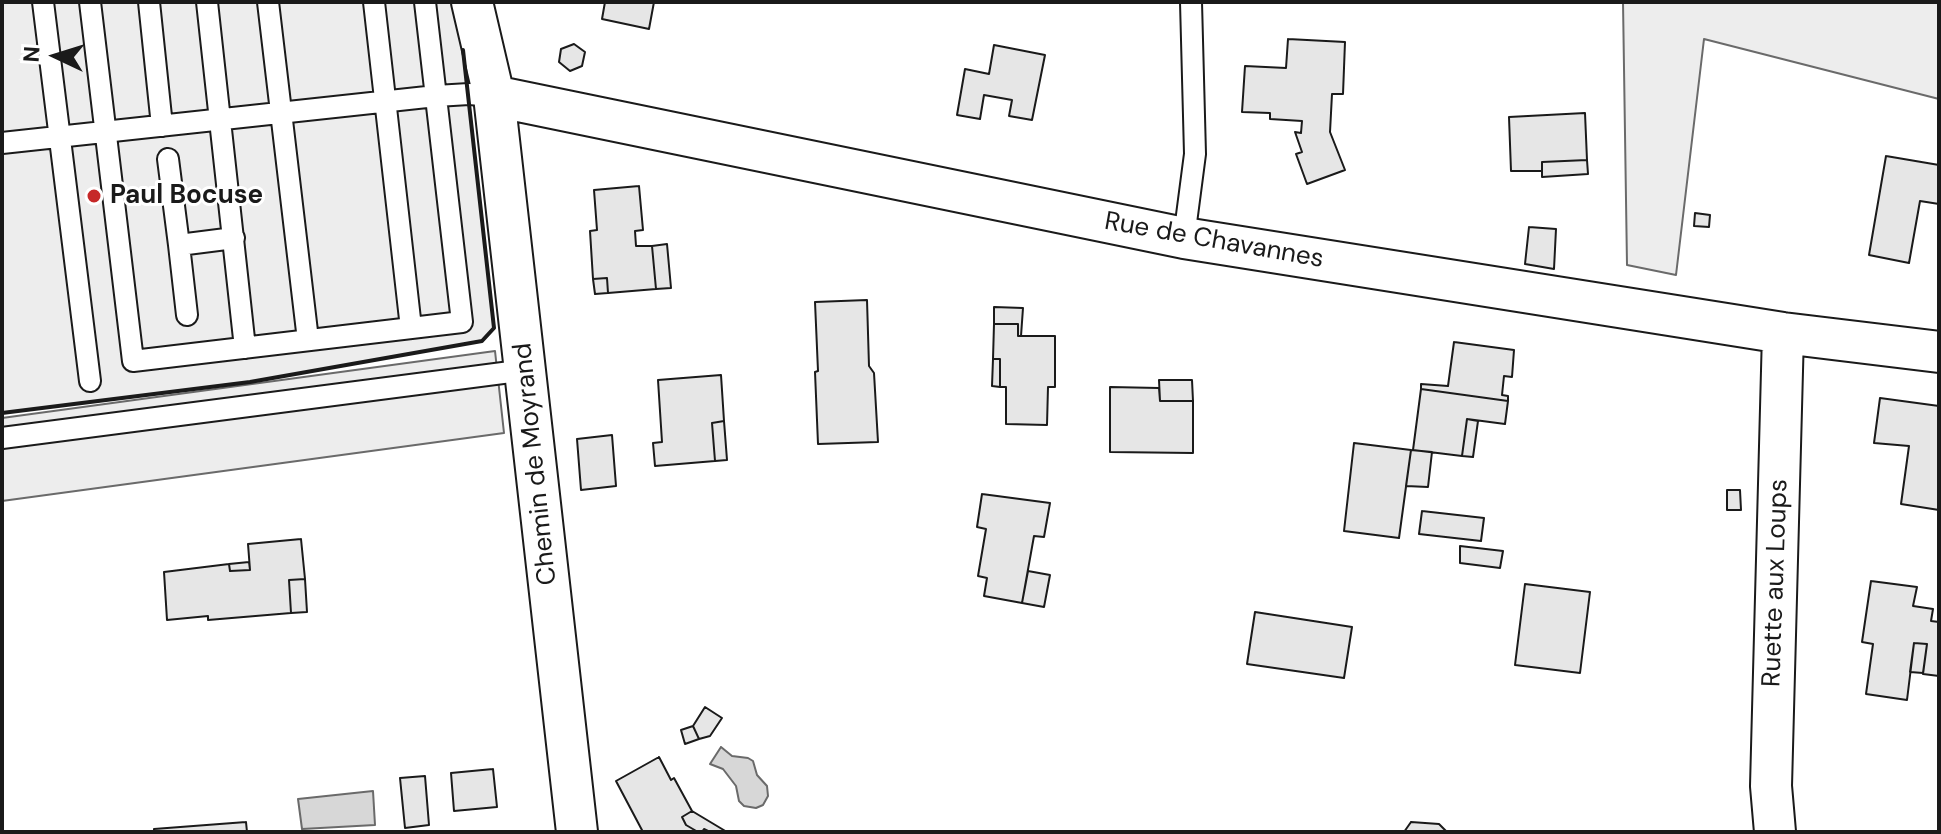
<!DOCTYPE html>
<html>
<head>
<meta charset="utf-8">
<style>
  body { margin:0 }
  #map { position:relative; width:1941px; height:834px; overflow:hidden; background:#fff; font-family:"DM Sans",sans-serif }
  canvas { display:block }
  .frame { position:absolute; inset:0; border:4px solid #1a1a1a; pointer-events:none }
  .north { position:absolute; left:16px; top:16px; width:80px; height:80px; -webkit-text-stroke:6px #fff; paint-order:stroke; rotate:274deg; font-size:22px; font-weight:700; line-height:32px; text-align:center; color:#1a1a1a }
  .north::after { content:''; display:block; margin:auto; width:28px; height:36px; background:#1a1a1a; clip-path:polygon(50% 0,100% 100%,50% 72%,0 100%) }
</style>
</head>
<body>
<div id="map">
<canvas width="1941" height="834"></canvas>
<div class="frame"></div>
<div class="north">N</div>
</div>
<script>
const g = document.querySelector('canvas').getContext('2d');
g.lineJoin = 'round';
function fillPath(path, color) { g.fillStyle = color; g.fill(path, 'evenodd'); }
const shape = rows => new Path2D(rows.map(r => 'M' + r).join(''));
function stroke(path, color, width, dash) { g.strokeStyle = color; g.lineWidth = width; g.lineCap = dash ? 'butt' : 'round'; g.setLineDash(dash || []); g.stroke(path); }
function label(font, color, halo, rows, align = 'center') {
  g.font = font + ' "DM Sans",sans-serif'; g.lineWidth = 6; g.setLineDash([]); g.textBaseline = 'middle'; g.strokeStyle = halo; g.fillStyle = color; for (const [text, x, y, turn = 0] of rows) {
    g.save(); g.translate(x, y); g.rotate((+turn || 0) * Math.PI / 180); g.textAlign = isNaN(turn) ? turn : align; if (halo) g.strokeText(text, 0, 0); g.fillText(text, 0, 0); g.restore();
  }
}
const built = shape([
  [2,2,458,2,494,328,482,341,250,382,2,413,2,2],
  [1623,2,1939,2,1939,99,1704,39,1676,275,1627,265,1623,2],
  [495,351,504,433,2,501,2,418,495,351]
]);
const water = shape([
  [721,747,732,756,748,758,753,761,757,775,767,786,768,796,763,805,756,808,744,806,739,801,736,786,723,769,710,764,721,747],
  [373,791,375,825,302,829,298,799,373,791]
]);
const building = shape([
  [605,2,654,2,649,29,602,19,605,2],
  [1288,39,1345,42,1343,94,1332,94,1330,132,1345,170,1307,184,1296,154,1302,152,1295,132,1301,133,1302,121,1270,119,1270,113,1242,112,1245,66,1286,68,1288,39],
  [574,44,585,52,582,66,570,71,559,62,561,49,574,44],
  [994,45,1045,55,1032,120,1009,116,1012,100,984,95,980,119,957,115,965,69,989,74,994,45],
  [1585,113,1587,160,1542,162,1542,171,1511,171,1509,117,1585,113],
  [1886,156,1939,165,1939,204,1920,201,1909,263,1869,255,1886,156],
  [1587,160,1588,174,1542,177,1542,162,1587,160],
  [639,186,643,230,635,231,636,246,652,246,656,289,608,293,607,278,593,279,590,231,597,230,594,190,639,186],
  [1695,213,1710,215,1709,227,1694,226,1695,213],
  [1529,227,1556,229,1554,269,1525,264,1529,227],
  [667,244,671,288,656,289,652,246,667,244],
  [607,278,608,293,595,294,593,279,607,278],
  [867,300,869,366,874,373,878,442,818,444,815,372,818,371,815,302,867,300],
  [994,307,1023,308,1021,336,1018,336,1018,324,994,324,994,307],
  [994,324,1018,324,1018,336,1055,336,1055,387,1048,387,1047,425,1006,424,1006,387,1000,387,1000,359,993,359,994,324],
  [1454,342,1514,350,1512,377,1504,376,1502,395,1508,396,1508,401,1421,389,1421,384,1448,386,1454,342],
  [993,359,1000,359,1000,387,992,386,993,359],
  [721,375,724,421,712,423,715,461,655,466,653,443,662,442,658,380,721,375],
  [1159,380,1192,380,1193,401,1160,401,1159,380],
  [1110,387,1159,388,1160,401,1193,401,1193,453,1110,452,1110,387],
  [1421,389,1508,401,1505,424,1467,419,1462,456,1413,450,1421,389],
  [1880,398,1939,406,1939,510,1901,504,1909,446,1874,443,1880,398],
  [1467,419,1478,421,1473,457,1462,456,1467,419],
  [724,421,727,460,715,461,712,423,724,421],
  [612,435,616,486,581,490,577,439,612,435],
  [1354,443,1411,450,1399,538,1344,531,1354,443],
  [1411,450,1432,452,1428,487,1406,486,1411,450],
  [1727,490,1740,490,1741,510,1727,510,1727,490],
  [982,494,1050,503,1044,537,1034,536,1022,603,984,596,987,578,978,576,986,529,977,527,982,494],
  [1422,511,1484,518,1481,541,1419,534,1422,511],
  [301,539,305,579,289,580,291,613,208,620,208,616,167,620,164,572,229,564,230,571,250,570,248,544,301,539],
  [1460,546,1503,551,1500,568,1460,563,1460,546],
  [249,562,250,570,230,571,229,564,249,562],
  [1028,571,1050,575,1044,607,1022,603,1028,571],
  [305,579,307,612,291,613,289,580,305,579],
  [1871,581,1917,587,1913,606,1933,609,1931,621,1939,622,1939,676,1923,674,1927,644,1914,643,1907,700,1866,694,1873,644,1862,642,1871,581],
  [1525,584,1590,592,1580,673,1515,665,1525,584],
  [1255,612,1352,627,1344,678,1247,664,1255,612],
  [1914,643,1927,644,1923,673,1910,672,1914,643],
  [705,707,722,718,710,736,699,739,693,726,705,707],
  [693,726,699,739,685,744,681,730,693,726],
  [659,757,671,780,674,778,692,811,682,817,686,825,698,832,643,832,616,781,659,757],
  [493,769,497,807,454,811,451,773,493,769],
  [425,776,429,825,405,828,400,778,425,776],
  [692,811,727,832,710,832,704,829,702,832,698,832,686,825,682,817,692,811],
  [246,822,247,832,154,832,154,829,246,822],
  [1411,822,1439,824,1447,832,1404,832,1411,822]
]);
const lane = shape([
  [43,2,90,381],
  [90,2,133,361,462,322,425,2],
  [149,2,162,126],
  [207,2,245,348],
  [268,2,308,340],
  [374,2,411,328],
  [2,143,436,96,469,94,494,96],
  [168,159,179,245],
  [1184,238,1195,154,1191,2],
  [187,315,179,245,234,238],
  [2,438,526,370]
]);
const street = shape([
  [472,2,494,96,577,832],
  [494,96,1184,238,1783,333,1939,352],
  [1775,832,1771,786,1783,333]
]);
const wall = shape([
  [2,413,250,382,482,341,494,328,463,50]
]);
const markers = [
  [94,196,8,"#c62828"]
];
const poiNames = [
  ["Paul Bocuse",110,196]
];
const streetNames = [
  ["Rue de Chavannes",1214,241,10],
  ["Chemin de Moyrand",536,464,-96],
  ["Ruette aux Loups",1776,583,-88]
];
fillPath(built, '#ededed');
stroke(built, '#6a6a6a', 2);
fillPath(water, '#d7d7d7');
stroke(water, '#6a6a6a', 2);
fillPath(building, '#e6e6e6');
stroke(building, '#1a1a1a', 2);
stroke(lane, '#1a1a1a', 24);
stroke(street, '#1a1a1a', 44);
stroke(lane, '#fff', 20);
stroke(street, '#fff', 40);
stroke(wall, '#1a1a1a', 4);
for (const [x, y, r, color] of markers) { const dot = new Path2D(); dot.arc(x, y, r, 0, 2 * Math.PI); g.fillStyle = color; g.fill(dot); stroke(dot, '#fff', 3); }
label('bold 26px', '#1a1a1a', '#fff', poiNames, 'left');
label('26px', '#1a1a1a', '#fff', streetNames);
</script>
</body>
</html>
